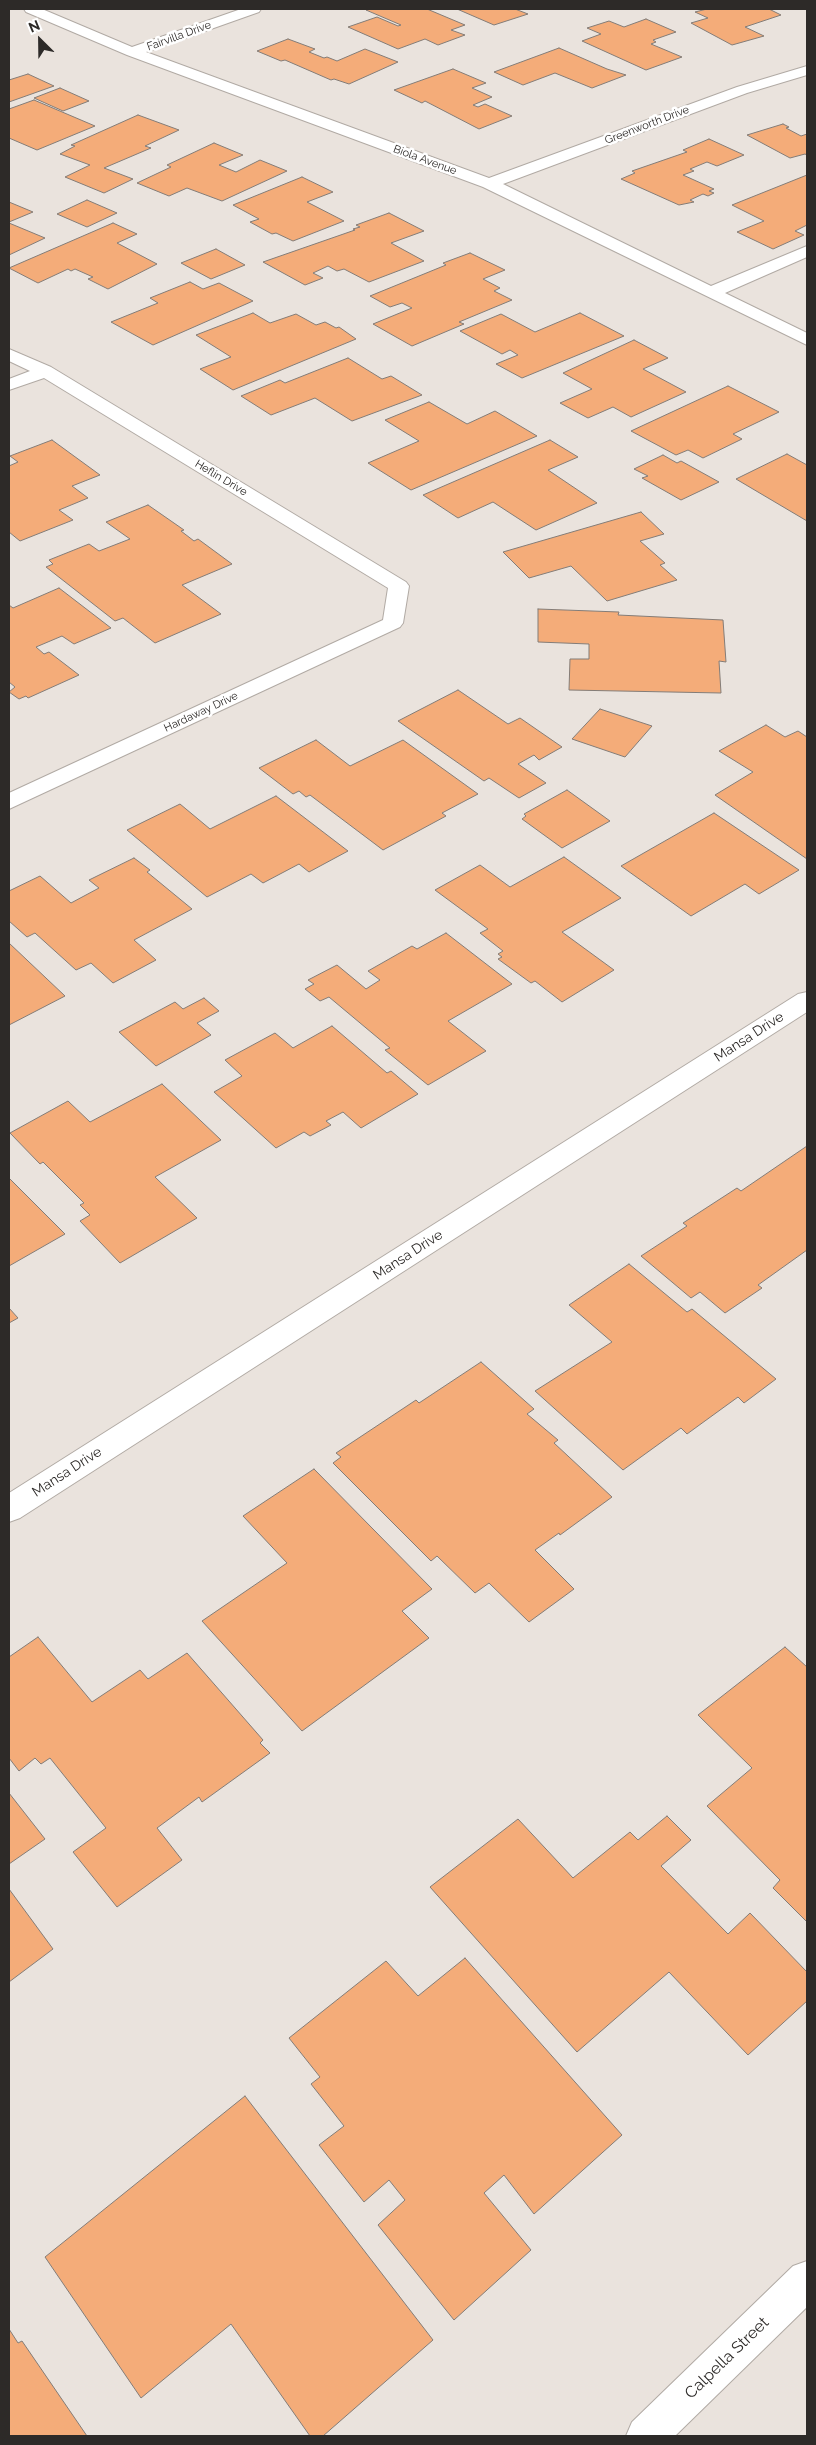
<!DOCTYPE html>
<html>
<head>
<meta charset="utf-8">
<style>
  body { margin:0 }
  #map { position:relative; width:816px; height:2445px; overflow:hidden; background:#eae3dd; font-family:Raleway,sans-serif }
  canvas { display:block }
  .frame { position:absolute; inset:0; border:10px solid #2d2a28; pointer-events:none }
  .north { position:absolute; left:15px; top:15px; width:50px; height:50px; -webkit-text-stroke:4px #fff; paint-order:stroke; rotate:337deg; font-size:14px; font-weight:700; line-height:20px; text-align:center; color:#2d2a28 }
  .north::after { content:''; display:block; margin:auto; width:18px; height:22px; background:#2d2a28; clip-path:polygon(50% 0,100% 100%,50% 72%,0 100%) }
</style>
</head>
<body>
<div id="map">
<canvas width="816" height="2445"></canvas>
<div class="frame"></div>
<div class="north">N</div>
</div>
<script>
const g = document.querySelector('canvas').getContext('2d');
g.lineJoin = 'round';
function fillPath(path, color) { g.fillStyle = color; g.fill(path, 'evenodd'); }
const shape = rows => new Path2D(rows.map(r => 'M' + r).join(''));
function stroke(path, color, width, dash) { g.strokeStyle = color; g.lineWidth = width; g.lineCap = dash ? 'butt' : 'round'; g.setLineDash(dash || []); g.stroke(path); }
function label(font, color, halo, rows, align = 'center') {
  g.font = font + ' Raleway,sans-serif'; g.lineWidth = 5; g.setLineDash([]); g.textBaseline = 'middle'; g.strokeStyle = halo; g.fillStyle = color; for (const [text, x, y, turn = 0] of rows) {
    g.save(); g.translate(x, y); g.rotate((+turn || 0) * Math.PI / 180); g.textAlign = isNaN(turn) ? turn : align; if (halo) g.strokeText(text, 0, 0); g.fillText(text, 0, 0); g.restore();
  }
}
const building = shape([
  [371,9,427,9,465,25,451,30,465,35,438,45,425,39,398,49,348,27,377,17,398,26,401,25,366,10,371,9],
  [457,9,515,9,528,14,494,25,457,9],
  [707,9,769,9,781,15,745,27,764,36,732,45,691,23,708,18,695,12,707,9],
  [646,19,676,32,653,40,656,42,651,44,682,57,646,70,582,41,601,34,587,28,609,21,624,27,646,19],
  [288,39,315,49,309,52,324,58,327,57,337,61,365,49,398,62,349,84,334,79,331,80,285,60,281,61,257,51,288,39],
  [559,48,607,69,626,75,592,88,555,73,523,85,494,72,559,48],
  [453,69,486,83,472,88,492,97,473,105,478,107,485,104,512,116,479,129,425,101,422,103,394,90,453,69],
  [28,74,54,86,9,102,9,80,28,74],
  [60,88,89,101,63,111,34,98,60,88],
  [34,100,95,126,37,150,9,138,9,109,34,100],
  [138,115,179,130,145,146,151,148,104,168,133,179,104,193,65,177,90,165,60,154,75,146,71,145,138,115],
  [783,124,789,127,786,128,801,136,807,134,807,155,805,154,790,158,747,135,783,124],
  [709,139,744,155,717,166,707,162,690,169,694,171,683,175,714,189,709,191,714,193,708,196,703,194,690,200,694,202,679,205,621,179,635,173,632,171,687,152,683,150,709,139],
  [214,143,243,155,219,165,236,172,260,160,287,171,222,201,187,188,169,196,137,183,171,167,167,165,214,143],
  [807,175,807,225,795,231,804,235,773,249,737,232,764,221,732,205,807,175],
  [302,177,333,192,307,202,344,221,293,241,276,233,272,234,250,222,259,219,233,205,302,177],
  [87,200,117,213,87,227,57,214,87,200],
  [9,202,33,212,9,222,9,202],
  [389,213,424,231,391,243,424,261,369,282,344,269,337,271,328,266,313,273,323,278,305,285,263,262,355,230,353,229,360,227,356,225,389,213],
  [9,223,45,238,9,255,9,223],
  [113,223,137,234,117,243,157,264,108,289,88,279,93,277,75,269,71,271,68,269,38,283,9,268,113,223],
  [216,249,245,265,211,279,181,263,216,249],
  [470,253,505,270,483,279,500,288,494,291,512,300,459,322,464,324,412,346,373,324,412,308,402,303,390,307,370,296,446,265,443,263,470,253],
  [190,282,203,289,219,283,253,301,153,345,111,322,158,303,150,298,190,282],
  [253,313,270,323,296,314,316,325,325,322,336,328,339,327,356,339,233,390,200,369,231,357,196,335,253,313],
  [580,313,624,336,522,378,496,364,518,355,510,350,502,354,460,331,501,314,535,332,580,313],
  [634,340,668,358,643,369,686,392,631,417,613,407,588,418,560,403,592,389,563,373,634,340],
  [348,358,382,379,391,376,422,395,352,421,315,398,271,415,241,396,280,380,285,383,348,358],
  [728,386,779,412,733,434,742,439,703,458,688,450,676,455,631,431,728,386],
  [429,402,467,424,495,411,537,436,411,490,368,463,419,441,385,420,429,402],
  [52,440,100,475,72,486,88,498,59,510,73,520,20,541,9,532,9,466,18,462,10,456,52,440],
  [550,440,578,457,548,470,597,503,536,530,493,502,458,518,423,495,550,440],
  [787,454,807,465,807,521,736,479,787,454],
  [663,455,677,463,681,461,719,482,681,500,642,478,648,476,634,469,663,455],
  [148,505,184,530,181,531,194,541,198,539,232,564,182,585,221,614,155,643,123,618,115,621,46,567,53,564,49,560,89,544,99,551,130,539,106,522,148,505],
  [641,512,664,534,640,541,665,563,660,565,677,580,607,601,571,566,529,578,503,552,641,512],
  [59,588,111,628,74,644,62,636,36,647,44,654,49,652,79,675,28,698,26,696,19,699,9,692,15,687,9,682,9,605,13,608,59,588],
  [538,609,619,612,618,615,723,620,726,662,719,661,721,693,569,690,570,659,589,659,589,644,538,642,538,609],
  [458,690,508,724,520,718,562,747,539,760,534,755,518,764,546,783,519,798,489,778,484,781,398,721,458,690],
  [600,709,652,726,625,757,572,739,600,709],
  [766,725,785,737,798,731,807,737,807,859,715,795,753,772,719,751,766,725],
  [316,740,350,766,403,740,478,794,442,813,446,816,383,850,310,795,306,797,299,791,293,794,259,768,316,740],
  [567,790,610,821,562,848,522,819,526,816,524,814,567,790],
  [276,796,348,851,309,872,299,864,263,883,251,874,207,897,127,830,180,804,210,829,276,796],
  [714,813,799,870,759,894,745,884,691,916,621,866,714,813],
  [564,857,621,898,562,932,614,970,562,1002,535,981,531,983,498,959,502,957,498,954,503,951,480,933,488,929,435,890,480,865,510,887,564,857],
  [134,858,150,870,147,872,192,909,134,940,156,960,113,983,91,963,76,970,35,933,27,937,9,921,9,891,40,876,71,903,99,888,89,880,134,858],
  [446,933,512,984,448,1021,486,1051,428,1085,385,1050,390,1048,329,997,320,1001,305,989,314,984,308,980,337,965,366,989,380,980,368,971,412,946,417,949,446,933],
  [9,943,65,996,9,1025,9,943],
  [204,998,219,1011,197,1023,211,1035,156,1066,119,1032,175,1002,183,1009,204,998],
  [332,1026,387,1073,391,1071,418,1094,361,1128,343,1112,326,1121,331,1125,310,1136,304,1132,276,1148,214,1092,242,1076,225,1060,275,1033,293,1048,332,1026],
  [162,1084,221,1140,155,1177,197,1218,120,1263,80,1221,90,1215,80,1205,84,1203,43,1162,40,1164,10,1133,68,1101,90,1122,162,1084],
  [807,1146,807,1250,758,1285,762,1288,725,1313,700,1292,691,1298,641,1256,687,1226,683,1223,737,1188,741,1191,807,1146],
  [9,1178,65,1234,9,1266,9,1178],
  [629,1264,687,1312,692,1309,776,1379,744,1403,738,1397,687,1434,681,1428,623,1470,535,1391,612,1342,569,1305,629,1264],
  [9,1308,18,1318,9,1323,9,1308],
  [481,1362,534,1409,527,1414,558,1440,554,1443,612,1497,560,1535,559,1533,535,1550,574,1589,529,1622,489,1583,475,1593,437,1556,431,1561,333,1463,341,1457,336,1453,416,1400,419,1403,481,1362],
  [314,1469,432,1589,402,1611,429,1638,302,1731,202,1621,287,1563,243,1516,314,1469],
  [38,1637,92,1702,140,1670,148,1679,187,1653,263,1740,260,1743,270,1753,202,1802,199,1797,157,1828,182,1860,117,1907,73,1852,106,1828,50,1758,41,1764,35,1758,19,1771,9,1758,9,1657,38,1637],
  [785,1647,807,1667,807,1922,773,1888,780,1880,707,1806,752,1768,698,1715,785,1647],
  [9,1793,45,1839,9,1864,9,1793],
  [667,1816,691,1840,661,1866,728,1934,750,1913,807,1972,807,2001,748,2055,669,1972,577,2052,430,1887,518,1819,573,1878,630,1832,638,1840,667,1816],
  [9,1889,53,1949,9,1982,9,1889],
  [465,1958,622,2135,534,2214,504,2175,484,2193,531,2250,454,2320,378,2225,405,2200,389,2180,364,2202,319,2145,344,2126,311,2084,320,2077,289,2038,386,1961,418,1996,465,1958],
  [245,2096,433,2340,323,2436,310,2436,231,2324,141,2398,45,2257,245,2096],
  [9,2329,18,2343,22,2341,87,2436,9,2436,9,2329]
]);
const minor = shape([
  [24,9,42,9,132,47,241,9,261,9,259,12,146,52,489,178,737,87,807,66,807,75,747,93,503,184,711,286,807,246,807,257,725,293,807,333,807,345,483,187,127,55,26,12,24,9],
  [9,349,51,367,406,582,409,586,403,623,400,627,9,809,9,793,383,620,388,588,44,378,9,390,9,379,30,371,9,361,9,349],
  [807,992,807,1012,20,1518,9,1522,9,1493,798,994,807,992],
  [807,2261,807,2307,675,2436,626,2436,632,2422,793,2266,807,2261]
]);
const farStreetnames = [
  ["Fairvilla Drive",179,36,-20],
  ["Greenworth Drive",647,125,-21],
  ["Biola Avenue",425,160,20],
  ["Heflin Drive",221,478,31],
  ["Hardaway Drive",201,712,-25]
];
const streetNames = [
  ["Mansa Drive",749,1037,-33],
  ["Mansa Drive",408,1255,-33],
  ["Mansa Drive",67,1472,-33]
];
const nearStreetnames = [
  ["Calpella Street",727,2358,-44]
];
fillPath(building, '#f4ac79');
stroke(building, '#837c77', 1);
stroke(minor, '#b1aaa4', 2);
fillPath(minor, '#fff');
label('11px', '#2d2a28', '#fff', farStreetnames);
label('14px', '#2d2a28', '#fff', streetNames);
label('16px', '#2d2a28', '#fff', nearStreetnames);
</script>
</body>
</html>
